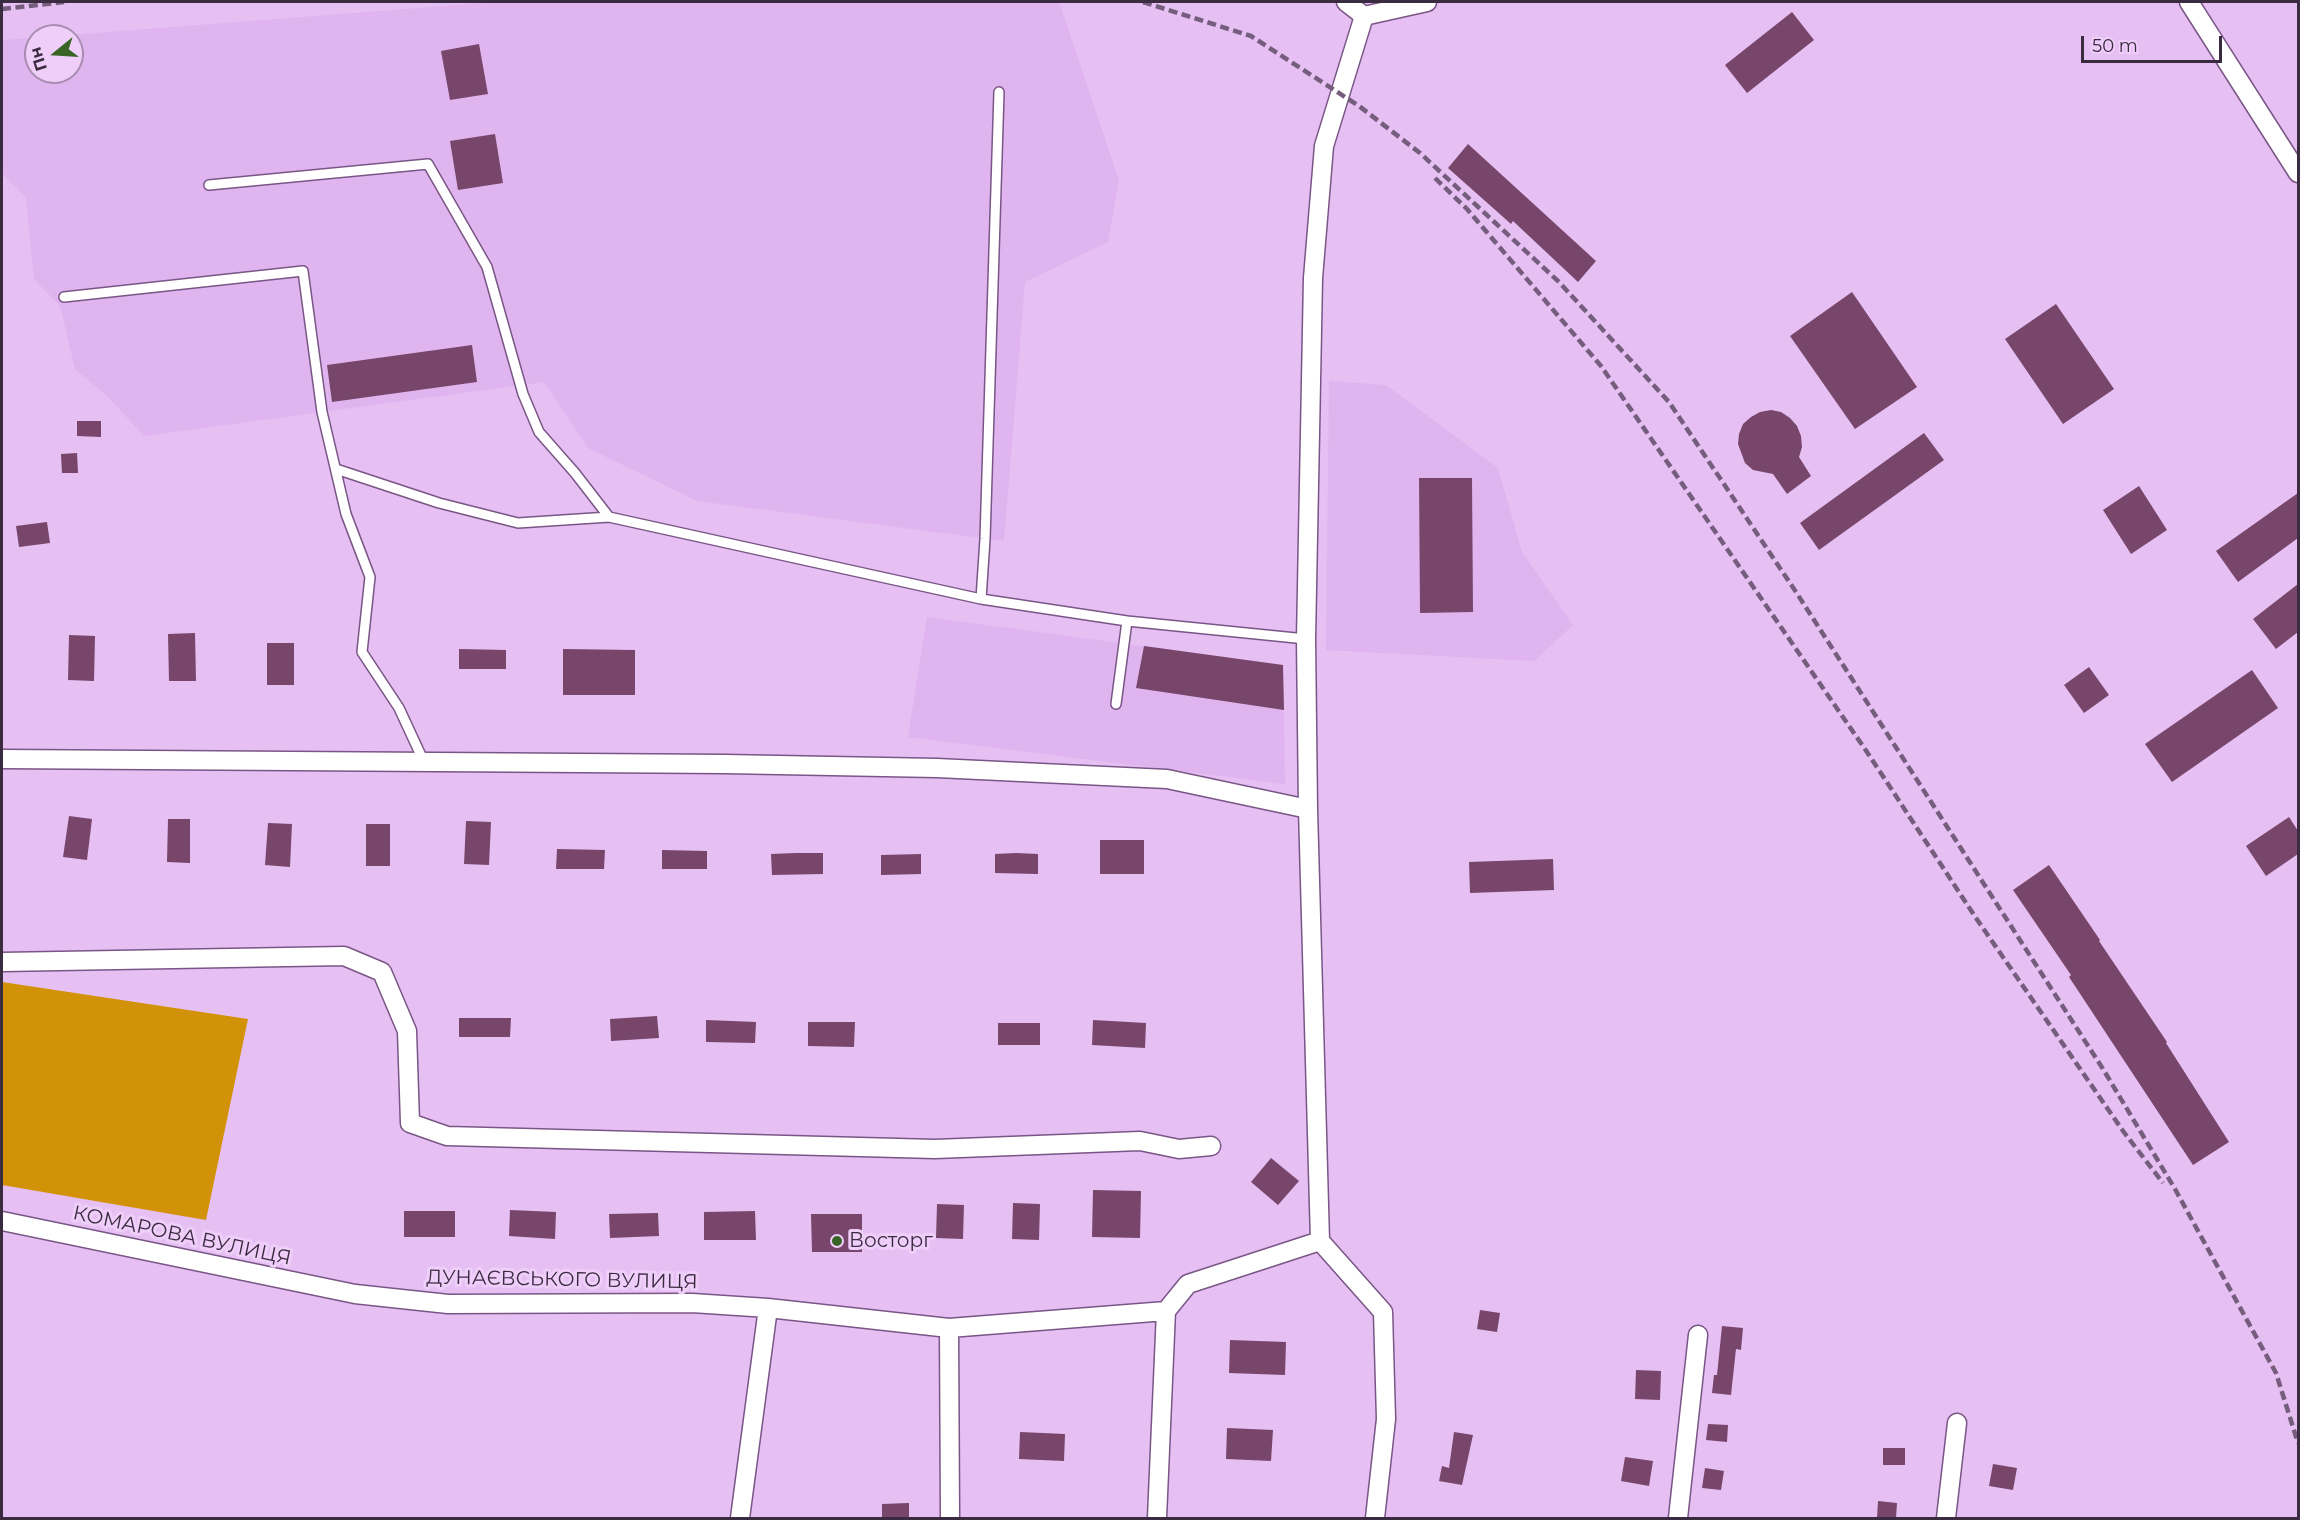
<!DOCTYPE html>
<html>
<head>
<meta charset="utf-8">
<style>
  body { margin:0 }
  #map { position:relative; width:2300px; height:1520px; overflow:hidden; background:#e6bff3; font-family:Montserrat,sans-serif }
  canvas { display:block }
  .frame { position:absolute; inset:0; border:3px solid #3b2b40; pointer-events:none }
  .north { position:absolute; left:24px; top:24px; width:60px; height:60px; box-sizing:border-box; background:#efcffa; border:2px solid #a78db0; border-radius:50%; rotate:252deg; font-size:16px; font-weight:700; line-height:24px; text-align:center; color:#3b2b40 }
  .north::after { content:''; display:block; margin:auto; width:21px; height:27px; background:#386524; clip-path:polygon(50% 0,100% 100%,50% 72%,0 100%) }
  .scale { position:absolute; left:2081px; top:36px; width:141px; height:27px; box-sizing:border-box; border:3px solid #3b2b40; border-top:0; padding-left:8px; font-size:18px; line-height:21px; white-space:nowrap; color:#3b2b40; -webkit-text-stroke:4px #efcffa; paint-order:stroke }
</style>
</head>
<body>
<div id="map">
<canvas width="2300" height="1520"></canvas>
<div class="frame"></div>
<div class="north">Пн</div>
<div class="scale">50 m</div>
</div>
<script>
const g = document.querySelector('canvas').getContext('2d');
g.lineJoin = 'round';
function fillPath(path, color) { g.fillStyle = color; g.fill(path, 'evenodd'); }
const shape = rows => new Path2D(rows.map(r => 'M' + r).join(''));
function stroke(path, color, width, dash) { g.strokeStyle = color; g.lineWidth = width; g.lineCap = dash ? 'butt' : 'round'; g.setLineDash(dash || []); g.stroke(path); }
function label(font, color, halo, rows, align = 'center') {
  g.font = font + ' Montserrat,sans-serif'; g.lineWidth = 6; g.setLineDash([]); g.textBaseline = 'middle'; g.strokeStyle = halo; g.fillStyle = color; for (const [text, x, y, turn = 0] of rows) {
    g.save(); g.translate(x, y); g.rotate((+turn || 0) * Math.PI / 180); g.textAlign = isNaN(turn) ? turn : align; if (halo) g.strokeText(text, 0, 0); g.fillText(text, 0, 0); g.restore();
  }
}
const built = shape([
  [496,2,1059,2,1119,180,1108,242,1025,282,1004,541,697,501,588,448,544,382,144,436,108,397,75,369,60,306,34,279,26,197,2,174,2,40,36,38,36,72,72,72,72,36,56,36],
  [1329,381,1386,385,1498,468,1522,552,1573,625,1534,661,1326,650],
  [927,617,1283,665,1285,784,908,737]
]);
const green = shape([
  [2,982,248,1019,206,1220,2,1185]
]);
const building = shape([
  [1792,12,1814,40,1747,93,1725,65],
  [479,44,488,94,450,100,441,51],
  [495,134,503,183,458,190,450,141],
  [1468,144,1596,261,1578,282,1513,221,1511,224,1448,168],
  [1852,292,1917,387,1855,429,1790,336],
  [2056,304,2114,389,2063,424,2005,339],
  [472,345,477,382,332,402,327,365],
  [1771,410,1781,412,1790,418,1797,426,1801,436,1802,447,1799,457,1811,476,1787,494,1773,474,1753,470,1745,463,1738,444,1739,434,1743,424,1751,417,1760,412],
  [77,421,101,421,101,437,77,436],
  [1924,433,1944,460,1819,550,1800,523],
  [77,453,78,473,62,473,61,454],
  [1419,478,1472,478,1473,612,1420,613],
  [2139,486,2167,530,2131,554,2103,510],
  [2298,493,2298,538,2238,582,2216,551],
  [47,522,50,543,19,547,16,526],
  [2298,584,2298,632,2276,649,2253,619],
  [195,633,196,681,169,681,168,634],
  [69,635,95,636,94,681,68,680],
  [267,643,294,643,294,685,267,685],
  [1144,646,1283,665,1284,710,1136,688],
  [459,649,506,650,506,669,459,669],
  [563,649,635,650,635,695,563,695],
  [2089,667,2109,695,2084,713,2064,685],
  [2252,670,2278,708,2172,782,2145,744],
  [69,816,92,819,87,860,63,857],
  [2289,817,2298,831,2298,854,2266,876,2246,846],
  [168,819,190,819,190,863,167,862],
  [466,821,491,822,489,865,464,864],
  [268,823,292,824,290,867,265,865],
  [366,824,390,824,390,866,366,866],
  [1100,840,1144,840,1144,874,1100,874],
  [557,849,605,850,604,869,556,869],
  [662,850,707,851,707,869,662,869],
  [796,853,823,853,823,874,772,875,771,854],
  [1016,853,1038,854,1038,874,995,873,995,854],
  [921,854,921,874,881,875,881,855],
  [1553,859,1554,890,1470,893,1469,862],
  [2049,865,2100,940,2099,941,2167,1042,2166,1043,2229,1142,2193,1165,2069,977,2071,975,2013,890],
  [657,1016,659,1038,611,1041,610,1019],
  [459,1018,511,1018,510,1037,459,1037],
  [706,1020,756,1022,755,1043,706,1042],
  [1093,1020,1146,1023,1145,1048,1092,1045],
  [808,1022,855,1022,854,1047,808,1046],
  [998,1023,1040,1023,1040,1045,998,1045],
  [1271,1158,1299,1181,1278,1205,1251,1182],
  [1093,1190,1141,1191,1140,1238,1092,1237],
  [1013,1203,1040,1204,1039,1240,1012,1239],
  [937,1204,964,1205,963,1239,936,1238],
  [510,1210,556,1212,555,1239,509,1236],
  [404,1211,455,1211,455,1237,404,1237],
  [755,1211,756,1240,704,1240,704,1212],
  [658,1213,659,1236,610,1238,609,1214],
  [811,1214,862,1214,862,1252,812,1252],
  [1480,1310,1500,1313,1497,1332,1477,1329],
  [1722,1326,1743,1328,1741,1350,1736,1349,1731,1395,1712,1393,1714,1375,1717,1375],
  [1230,1340,1286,1342,1285,1375,1229,1373],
  [1636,1370,1661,1371,1660,1400,1635,1399],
  [1708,1424,1728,1425,1727,1442,1706,1440],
  [1227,1428,1273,1430,1271,1461,1226,1459],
  [1020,1432,1065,1434,1064,1461,1019,1459],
  [1454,1432,1473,1435,1462,1485,1439,1481,1442,1466,1449,1468],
  [1883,1448,1905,1448,1905,1465,1883,1465],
  [1625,1457,1653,1461,1649,1486,1621,1481],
  [1993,1464,2017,1468,2013,1490,1989,1486],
  [1705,1468,1724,1471,1721,1490,1702,1488],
  [1878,1501,1897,1503,1896,1518,1877,1518],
  [909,1503,909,1518,882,1518,882,1504]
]);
const service = shape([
  [209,185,428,164,487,267,523,394,539,432,575,473,609,517],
  [64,297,303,271,322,412,346,514,370,577,362,652,399,708,424,762],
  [336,469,439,503,518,523,609,517,981,599,1127,621],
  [981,599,985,539,999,92],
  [1116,704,1127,621,1306,639]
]);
const minor = shape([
  [1346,2,1364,16],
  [2189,2,2298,173],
  [1364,16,1324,146,1313,278,1306,639,1308,809,1320,1241,1383,1312,1386,1419,1375,1518],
  [1364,16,1427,2],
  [2,759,725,764,937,768,1167,779,1308,809],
  [2,962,344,956,382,972,407,1031,410,1123,447,1136,935,1149,1140,1141,1179,1149,1211,1146],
  [2,1221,355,1294,448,1304,692,1303,768,1308,949,1328,1166,1311,1188,1284,1320,1241],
  [949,1328,950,1518],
  [740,1518,768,1308],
  [1157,1518,1166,1311],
  [1678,1518,1698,1335],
  [1946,1518,1957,1423]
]);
const rail = shape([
  [1143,2,1251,36,1359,106,1420,153,1559,282,1669,402,1796,592,2103,1069,2175,1189,2276,1373,2298,1443],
  [2,9,64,2],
  [1435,178,1467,209,1601,366,1867,752,1976,918,2123,1131,2163,1183]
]);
const markers = [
  [837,1241,6,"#386524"]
];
const streetNames = [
  ["КОМАРОВА ВУЛИЦЯ",182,1236,12],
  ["ДУНАЄВСЬКОГО ВУЛИЦЯ",562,1280,1]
];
const poiNames = [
  ["Восторг",849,1241]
];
fillPath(built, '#e0b4ef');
fillPath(green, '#d29207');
fillPath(building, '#77466a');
stroke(service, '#795685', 12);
stroke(minor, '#795685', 21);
stroke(service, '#fff', 9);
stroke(minor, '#fff', 18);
stroke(rail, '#755d7d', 4.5, [9, 4.5]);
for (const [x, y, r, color] of markers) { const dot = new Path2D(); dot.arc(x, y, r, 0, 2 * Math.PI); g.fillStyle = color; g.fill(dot); stroke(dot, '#efcffa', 2); }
label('20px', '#3b2b40', '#efcffa', streetNames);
label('20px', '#3b2b40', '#efcffa', poiNames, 'left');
</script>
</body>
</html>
